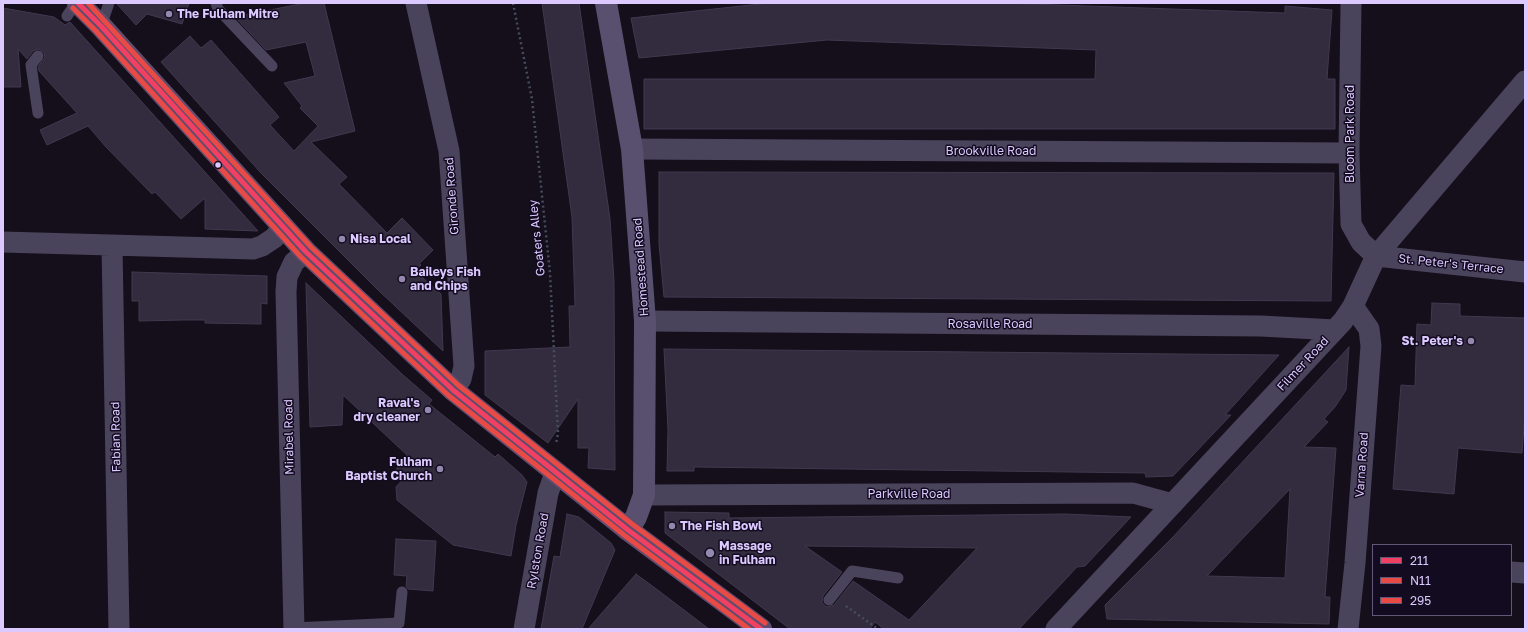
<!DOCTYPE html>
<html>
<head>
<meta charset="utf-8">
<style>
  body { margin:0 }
  #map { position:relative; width:1528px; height:632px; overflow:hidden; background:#140f1a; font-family:"Golos Text",sans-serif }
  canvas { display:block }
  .frame { position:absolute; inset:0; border:4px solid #dbc9ff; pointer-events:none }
  .legend { position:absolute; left:1372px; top:544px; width:140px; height:72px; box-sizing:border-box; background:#130b1f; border:1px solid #635779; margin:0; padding:5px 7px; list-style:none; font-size:12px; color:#dbc9ff }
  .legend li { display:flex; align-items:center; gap:8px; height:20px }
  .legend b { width:20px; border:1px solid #635779 }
</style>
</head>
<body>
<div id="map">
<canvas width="1528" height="632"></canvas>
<div class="frame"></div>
<ul class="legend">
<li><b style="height:5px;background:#f24062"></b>211</li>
<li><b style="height:5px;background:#ea4a46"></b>N11</li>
<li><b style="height:5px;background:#ea4a46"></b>295</li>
</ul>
</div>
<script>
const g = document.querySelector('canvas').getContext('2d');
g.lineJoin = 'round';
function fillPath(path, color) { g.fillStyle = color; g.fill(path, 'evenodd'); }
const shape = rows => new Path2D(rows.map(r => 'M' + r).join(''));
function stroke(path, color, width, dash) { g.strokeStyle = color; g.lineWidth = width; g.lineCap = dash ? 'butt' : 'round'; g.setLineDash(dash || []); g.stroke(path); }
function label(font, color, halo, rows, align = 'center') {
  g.font = font + ' "Golos Text",sans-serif'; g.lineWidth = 3; g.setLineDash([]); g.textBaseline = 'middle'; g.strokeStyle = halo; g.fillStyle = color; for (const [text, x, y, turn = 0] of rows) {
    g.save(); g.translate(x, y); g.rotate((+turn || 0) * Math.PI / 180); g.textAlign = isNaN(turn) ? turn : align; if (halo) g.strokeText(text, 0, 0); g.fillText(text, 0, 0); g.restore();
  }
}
const building = shape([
  [116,3,189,3,182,24,147,14,136,25,116,3],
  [305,3,324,3,355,131,311,142,347,177,339,184,387,233,402,218,433,250,419,264,421,265,415,271,441,294,443,351,378,290,261,173,161,62,190,36,201,48,211,40,279,117,270,125,294,151,318,126,300,108,302,106,284,83,315,76,306,42,266,50,235,17,305,3],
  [542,3,579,3,610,219,614,281,615,470,588,468,589,448,578,448,578,399,548,443,485,395,485,351,570,347,569,306,575,306,572,217,542,3],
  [769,3,1003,3,1285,13,1285,6,1332,10,1327,79,1335,79,1335,129,644,129,644,79,1095,79,1096,50,827,40,639,58,631,18,769,3],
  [3,8,54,17,65,25,70,22,258,231,205,229,205,198,181,219,155,192,152,194,106,147,88,126,47,145,40,130,77,113,39,71,38,67,45,57,44,53,39,49,33,51,27,59,18,49,21,87,3,87,3,8],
  [659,172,1334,173,1331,301,664,297,659,244,659,172],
  [132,272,267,276,267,304,261,303,261,324,205,323,205,320,183,320,139,321,139,301,132,301,132,272],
  [306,283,403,375,432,400,429,404,495,457,498,454,522,475,527,482,516,525,511,556,453,545,397,500,396,487,404,478,395,471,407,455,343,395,342,425,310,427,306,283],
  [1432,303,1460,304,1460,316,1525,318,1525,414,1522,453,1458,448,1454,494,1393,489,1401,385,1415,386,1417,324,1431,325,1432,303],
  [1349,347,1346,390,1335,407,1324,419,1328,422,1304,447,1336,448,1325,597,1330,597,1329,624,1107,619,1105,605,1173,537,1349,347],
  [1290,489,1285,578,1207,576,1245,536,1290,489],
  [664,349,1279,355,1225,415,1231,415,1173,476,1146,477,1145,473,694,467,694,471,667,471,668,430,664,349],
  [665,512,729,513,729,518,1065,514,1131,517,1085,566,1077,567,1019,629,884,629,875,622,870,629,790,629,665,533,665,512],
  [805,546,977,548,909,620,853,581,834,605,828,607,825,606,822,602,823,596,842,572,805,546],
  [567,514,579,517,611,543,615,550,582,629,541,629,554,556,560,557,567,514],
  [396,539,436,541,433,591,408,589,406,586,407,576,394,575,396,539],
  [636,574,655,588,709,629,588,629,636,574]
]);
const path = shape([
  [513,3,532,99,550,273,558,433,556,444],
  [846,606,878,629]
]);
const lane = shape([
  [216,3,218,9,272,66],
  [67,16,76,3],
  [101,26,109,3],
  [38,56,31,65,38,113],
  [829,600,852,571,898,578],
  [293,628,399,623,402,592]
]);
const street = shape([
  [416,3,449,151,464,366,461,379,453,390],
  [1351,3,1349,153,1351,224,1361,242,1376,256,1525,272],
  [632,149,1349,153],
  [3,242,253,249,262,246,274,238,283,227],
  [112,246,119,629],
  [645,321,1261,326,1335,330],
  [644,495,1133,493,1173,504],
  [1511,572,1525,573],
  [294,629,286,292,287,277,294,262,306,252],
  [524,629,548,493,555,473],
  [1056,629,1343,321,1353,306,1376,256,1525,81],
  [1348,629,1355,563,1371,346,1369,329,1353,306]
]);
const secondary = shape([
  [606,3,632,149,645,321,644,495,636,517,628,530]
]);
const primary = shape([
  [78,3,101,26,306,252,453,390,628,530,761,629]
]);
const bus1 = shape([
  [78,3,101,26,306,252,453,390,628,530,761,629]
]);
const bus2 = shape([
  [73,8,96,31,301,257,448,395,624,535,749,629]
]);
const bus3 = shape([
  [88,3,311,247,458,385,632,524,765,623]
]);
const markers = [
  [169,14,4,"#9588af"],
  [218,165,3.5,"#dbc9ff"],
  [342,239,4,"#9588af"],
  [402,279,4,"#9588af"],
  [1471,341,4,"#9588af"],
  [428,410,4,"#9588af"],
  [440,469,4,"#9588af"],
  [672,526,4,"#9588af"],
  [710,553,5,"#9588af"]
];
const poiNames = [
  ["The Fulham Mitre",177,14],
  ["Nisa Local",350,239],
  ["Baileys Fish",410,272],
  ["and Chips",410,286],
  ["St. Peter's",1463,341,"right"],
  ["Raval's",420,403,"right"],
  ["dry cleaner",420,417,"right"],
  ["Fulham",432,462,"right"],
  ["Baptist Church",432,476,"right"],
  ["The Fish Bowl",680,526],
  ["Massage",719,546],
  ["in Fulham",719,560]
];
const streetNames = [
  ["Bloom Park Road",1350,134,-90],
  ["Brookville Road",991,151],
  ["Gironde Road",452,196,-94],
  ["Goaters Alley",537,238,-96],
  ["St. Peter's Terrace",1451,264,6],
  ["Homestead Road",641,267,-94],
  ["Rosaville Road",990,324],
  ["Filmer Road",1303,364,-47],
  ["Fabian Road",116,437,-91],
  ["Mirabel Road",289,437,-91],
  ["Varna Road",1362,465,-86],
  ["Parkville Road",909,494],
  ["Rylston Road",538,551,-80]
];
fillPath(building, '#332c3e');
stroke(building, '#423850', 1);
stroke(path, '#454d5f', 2.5, [2, 3]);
stroke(lane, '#4a435c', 11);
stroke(street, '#4a435c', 21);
stroke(secondary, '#59506f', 22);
stroke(primary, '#604c6e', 22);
stroke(bus1, '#f24062', 5);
stroke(bus2, '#ea4a46', 5);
stroke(bus3, '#ea4a46', 5);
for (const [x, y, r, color] of markers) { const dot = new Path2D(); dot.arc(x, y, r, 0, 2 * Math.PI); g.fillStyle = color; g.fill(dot); stroke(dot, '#130b1f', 1.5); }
label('bold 12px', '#dbc9ff', '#130b1f', poiNames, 'left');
label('12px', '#dbc9ff', '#130b1f', streetNames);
</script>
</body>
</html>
